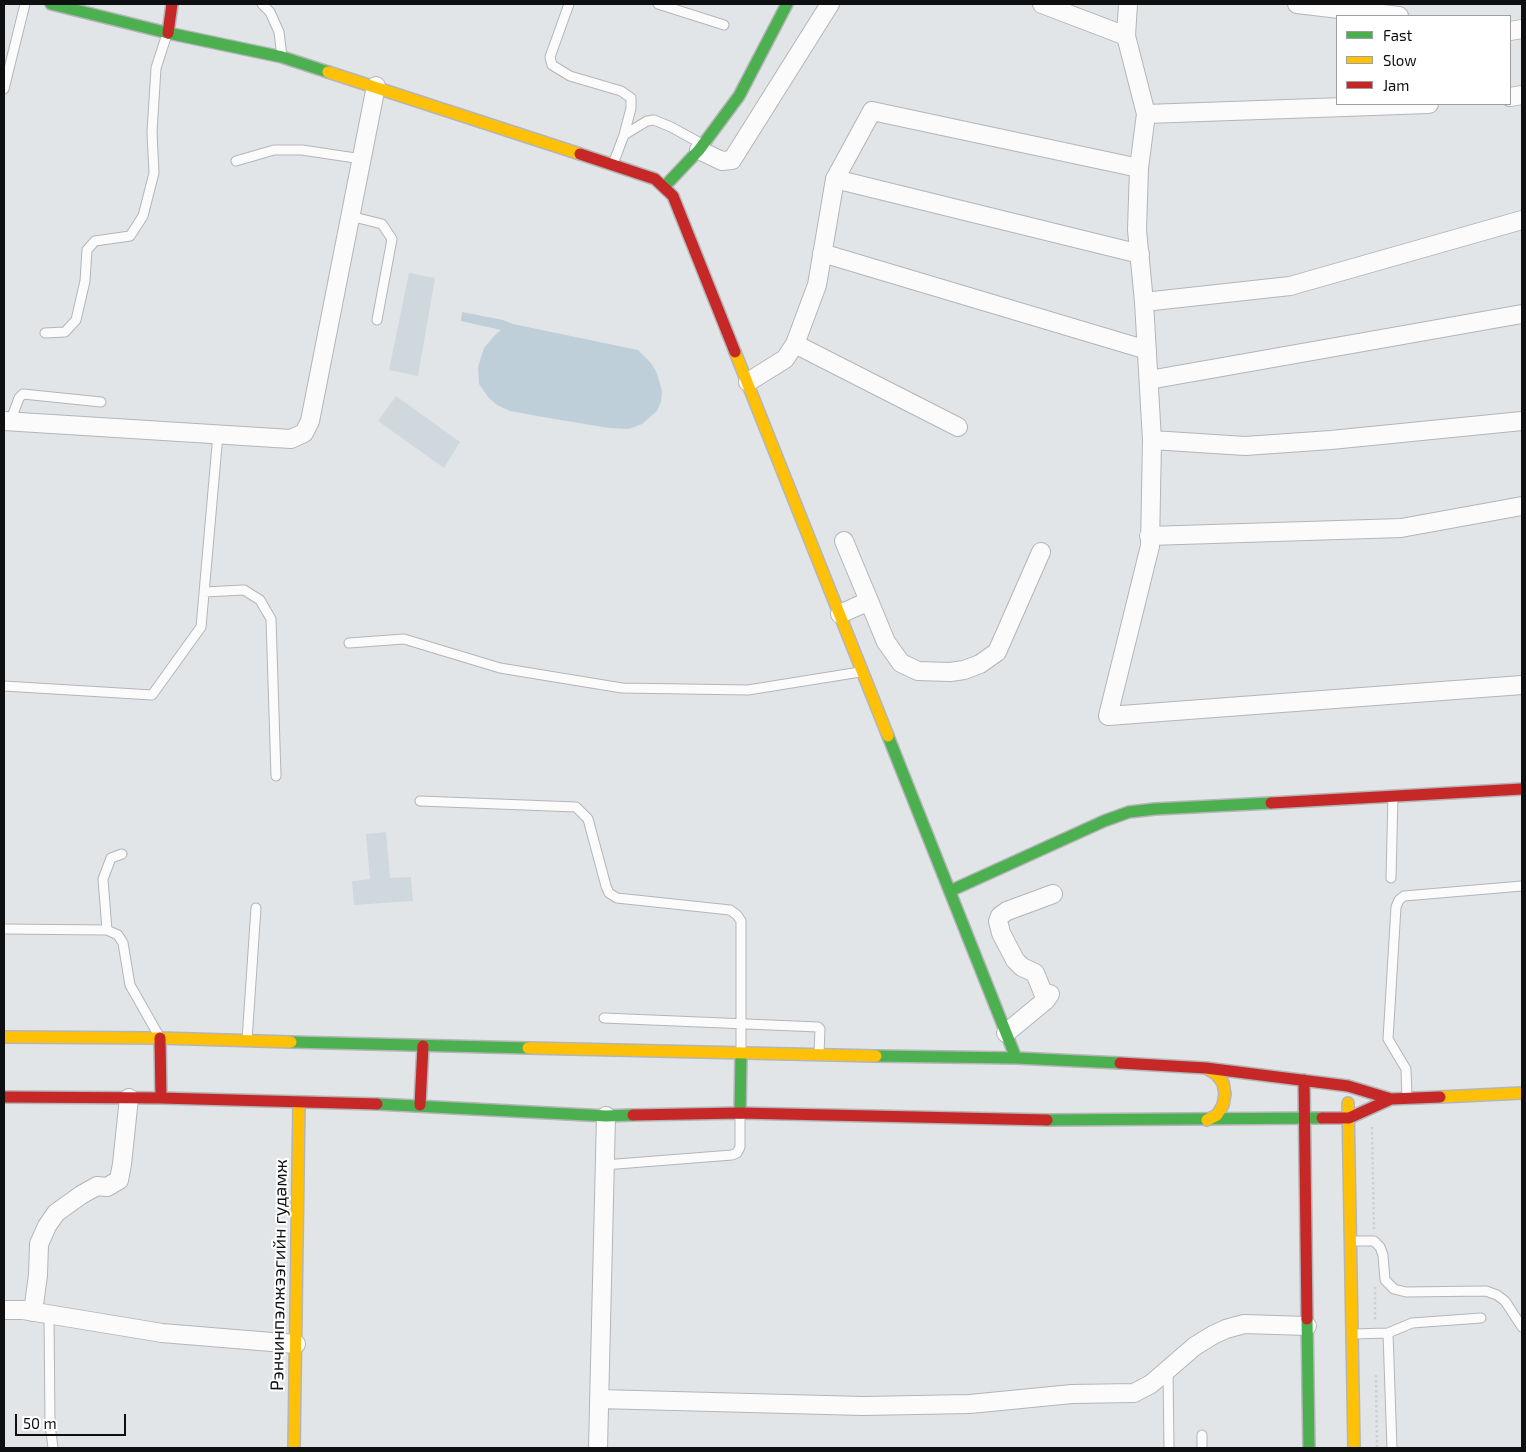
<!DOCTYPE html>
<html>
<head>
<meta charset="utf-8">
<style>
  body { margin:0 }
  #map { position:relative; width:1526px; height:1452px; overflow:hidden; background:#e2e5e8; font-family:"Exo 2",sans-serif }
  canvas { display:block }
  .frame { position:absolute; inset:0; border:5px solid #0d0f10; pointer-events:none }
  .legend { position:absolute; left:1336px; top:15px; width:175px; height:90px; box-sizing:border-box; background:#fff; border:1px solid #9e9f9f; margin:0; padding:6px 9px; list-style:none; font-size:15px; color:#0d0f10 }
  .legend li { display:flex; align-items:center; gap:10px; height:25px }
  .legend b { width:25px; border:1px solid #9e9f9f }
  .scale { position:absolute; left:15px; top:1414px; width:111px; height:22px; box-sizing:border-box; border:2px solid #0d0f10; border-top:0; padding-left:6px; font-size:15px; line-height:18px; white-space:nowrap; color:#0d0f10; -webkit-text-stroke:4px #fff; paint-order:stroke }
</style>
</head>
<body>
<div id="map">
<canvas width="1526" height="1452"></canvas>
<div class="frame"></div>
<ul class="legend">
<li><b style="height:6px;background:#4caf50"></b>Fast</li>
<li><b style="height:6px;background:#ffc107"></b>Slow</li>
<li><b style="height:6px;background:#c62828"></b>Jam</li>
</ul>
<div class="scale">50 m</div>
</div>
<script>
const g = document.querySelector('canvas').getContext('2d');
g.lineJoin = 'round';
function fillPath(path, color) { g.fillStyle = color; g.fill(path, 'evenodd'); }
const shape = rows => new Path2D(rows.map(r => 'M' + r).join(''));
function stroke(path, color, width, dash) { g.strokeStyle = color; g.lineWidth = width; g.lineCap = dash ? 'butt' : 'round'; g.setLineDash(dash || []); g.stroke(path); }
function label(font, color, halo, rows, align = 'center') {
  g.font = font + ' "Exo 2",sans-serif'; g.lineWidth = 4; g.setLineDash([]); g.textBaseline = 'middle'; g.strokeStyle = halo; g.fillStyle = color; for (const [text, x, y, turn = 0] of rows) {
    g.save(); g.translate(x, y); g.rotate((+turn || 0) * Math.PI / 180); g.textAlign = isNaN(turn) ? turn : align; if (halo) g.strokeText(text, 0, 0); g.fillText(text, 0, 0); g.restore();
  }
}
const built = shape([
  [409,273,435,278,418,376,389,370],
  [396,396,460,442,444,468,378,421],
  [386,832,390,878,411,877,413,901,354,905,352,881,370,879,366,834]
]);
const green = shape([
  [462,312,503,320,513,324,638,350,651,363,657,373,662,391,661,402,657,411,642,424,629,429,609,428,543,417,510,411,497,405,488,397,479,384,478,367,484,348,495,335,501,330,461,321]
]);
const path = shape([
  [1372,1127,1374,1229],
  [1375,1287,1375,1322],
  [1376,1375,1377,1448]
]);
const lane = shape([
  [262,4,270,12,279,32,282,57],
  [569,4,550,57,552,65,570,76,621,91,631,98,631,108,624,135,613,164],
  [658,4,724,25],
  [4,89,25,4],
  [624,135,647,121,654,120,671,127,702,144],
  [236,161,274,150,302,150,362,159],
  [350,216,382,224,392,239,377,320],
  [45,333,65,332,76,320,85,281,87,250,95,241,130,236,143,216,154,173,152,132,156,68,167,34],
  [10,422,19,398,23,394,101,402],
  [204,592,244,590,260,600,271,619,276,776],
  [349,643,404,639,500,668,622,688,748,690,860,672],
  [4,686,152,695,201,627,218,434],
  [420,801,576,807,588,819,606,886,609,893,617,898,730,910,737,915,741,921,741,1054],
  [1391,878,1393,796],
  [4,929,107,930,118,935,123,943,130,985,159,1036],
  [107,930,103,879,111,858,122,854],
  [604,1018,818,1027,820,1029,819,1054],
  [247,1040,256,908],
  [1407,1098,1406,1069,1388,1039,1396,907,1399,900,1404,896,1522,886],
  [604,1165,732,1155,737,1153,740,1147,740,1113],
  [1351,1241,1374,1241,1380,1247,1383,1255,1385,1280,1394,1289,1406,1292,1486,1291,1497,1295,1505,1301,1522,1327],
  [49,1315,50,1424,53,1448],
  [1388,1333,1392,1448],
  [1353,1334,1388,1333,1412,1323,1481,1318],
  [1168,1371,1169,1448],
  [1202,1435,1202,1448]
]);
const street = shape([
  [1042,4,1126,36,1146,114,1429,104],
  [1297,4,1399,16],
  [1510,31,1522,29],
  [1126,36,1128,4],
  [1510,97,1522,95],
  [1146,114,1139,168,1137,230,1144,302,1152,440,1150,546,1108,716,1522,685],
  [699,150,722,161,732,160,830,4],
  [835,179,1140,254],
  [822,253,1147,350],
  [1144,302,1290,286,1522,220],
  [795,344,958,427],
  [1149,380,1522,314],
  [748,382,785,359,795,344,817,285,835,179,872,111,1139,168],
  [4,421,291,439,304,433,310,421,376,86],
  [1152,440,1245,446,1331,440,1522,421],
  [1149,536,1401,528,1522,506],
  [869,601,886,642,901,663,918,671,950,672,964,670,980,664,997,652,1041,552],
  [840,614,869,601,844,541],
  [1046,1000,1035,973,1022,967,1015,960,1001,933,998,921,1000,916,1007,911,1053,894],
  [1006,1033,1046,1000,1050,994],
  [4,1310,23,1310,162,1333,296,1344],
  [33,1312,38,1275,39,1244,47,1226,56,1213,81,1195,97,1186,107,1187,119,1180,122,1164,129,1098],
  [599,1399,863,1406,970,1404,1072,1394,1134,1393,1151,1384,1195,1346,1213,1335,1226,1329,1244,1324,1307,1326],
  [598,1448,606,1116]
]);
const fast = shape([
  [51,4,168,33,282,57,328,72],
  [664,187,699,150,739,96,787,4],
  [888,736,1016,1058],
  [950,891,1104,821,1129,812,1155,809,1271,803],
  [291,1042,528,1048],
  [876,1056,1016,1058,1120,1063],
  [377,1104,606,1116,633,1115],
  [740,1113,741,1054],
  [1047,1120,1322,1118],
  [1307,1319,1309,1448]
]);
const slow = shape([
  [328,72,580,154],
  [735,352,888,736],
  [4,1037,160,1038,291,1042],
  [528,1048,876,1056],
  [1206,1068,1216,1074,1223,1083,1225,1094,1223,1105,1217,1115,1207,1120],
  [1440,1097,1522,1093],
  [1348,1103,1354,1448],
  [294,1448,299,1102]
]);
const jam = shape([
  [168,33,172,4],
  [580,154,655,179,673,196,735,352],
  [1271,803,1522,789],
  [160,1038,161,1098],
  [1120,1063,1206,1068,1348,1086,1391,1099,1440,1097],
  [1304,1080,1307,1319],
  [4,1097,161,1098,377,1104],
  [420,1105,423,1046],
  [633,1115,740,1113,1047,1120],
  [1322,1118,1349,1118,1391,1099]
]);
const streetNames = [
  ["Рэнчинпэлжээгийн гудамж",279,1275,-89]
];
fillPath(built, '#cfd8dc');
fillPath(green, '#becfda');
stroke(lane, '#b3b5b7', 11);
stroke(street, '#b3b5b7', 20);
stroke(fast, '#b3b5b7', 14);
stroke(slow, '#b3b5b7', 14);
stroke(jam, '#b3b5b7', 14);
stroke(path, '#ced0d0', 2.5, [2.5, 2.5]);
stroke(lane, '#fbfbfc', 9);
stroke(street, '#fbfbfc', 18);
stroke(fast, '#4caf50', 11);
stroke(slow, '#ffc107', 11);
stroke(jam, '#c62828', 11);
label('18px', '#0d0f10', '#fff', streetNames);
</script>
</body>
</html>
